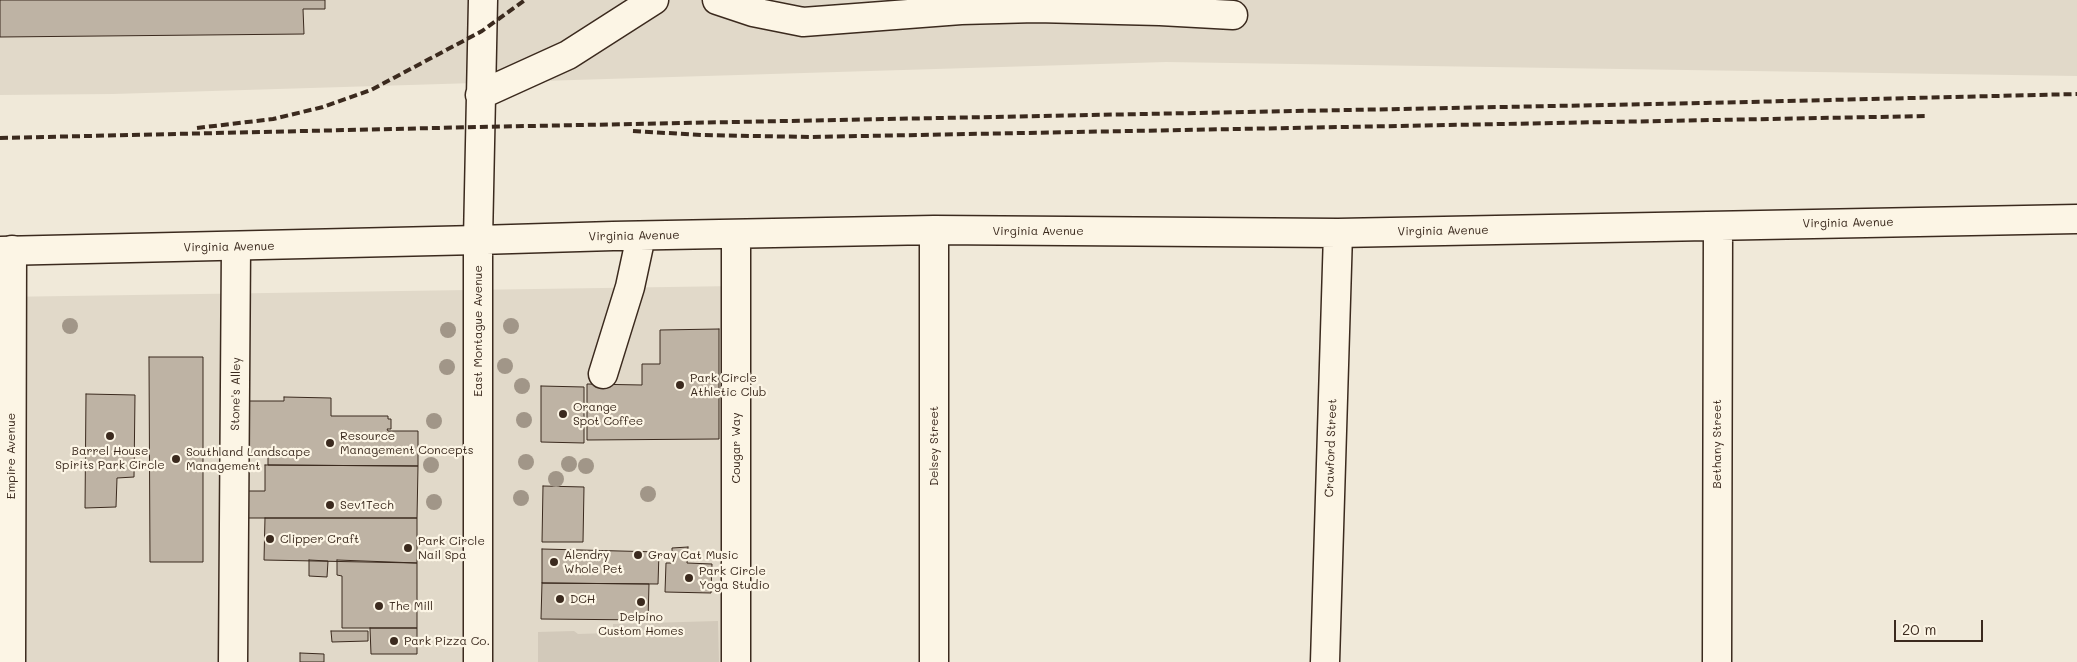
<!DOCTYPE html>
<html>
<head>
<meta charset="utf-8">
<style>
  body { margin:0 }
  #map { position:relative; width:2077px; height:662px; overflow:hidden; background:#f0e9d9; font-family:Mali,sans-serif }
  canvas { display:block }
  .scale { position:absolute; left:1894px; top:620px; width:89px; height:22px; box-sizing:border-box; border:2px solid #3b2a1e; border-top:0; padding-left:6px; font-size:15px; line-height:18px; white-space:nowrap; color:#3b2a1e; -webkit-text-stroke:4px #fcf5e5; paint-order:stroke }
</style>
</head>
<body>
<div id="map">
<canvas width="2077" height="662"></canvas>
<div class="scale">20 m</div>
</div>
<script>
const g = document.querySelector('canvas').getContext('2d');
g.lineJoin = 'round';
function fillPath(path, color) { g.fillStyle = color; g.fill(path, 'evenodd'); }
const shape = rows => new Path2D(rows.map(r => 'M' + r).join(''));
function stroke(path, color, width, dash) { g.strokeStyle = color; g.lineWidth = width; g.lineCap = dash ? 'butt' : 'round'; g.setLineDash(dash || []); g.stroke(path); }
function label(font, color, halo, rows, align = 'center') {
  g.font = font + ' Mali,sans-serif'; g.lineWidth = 4.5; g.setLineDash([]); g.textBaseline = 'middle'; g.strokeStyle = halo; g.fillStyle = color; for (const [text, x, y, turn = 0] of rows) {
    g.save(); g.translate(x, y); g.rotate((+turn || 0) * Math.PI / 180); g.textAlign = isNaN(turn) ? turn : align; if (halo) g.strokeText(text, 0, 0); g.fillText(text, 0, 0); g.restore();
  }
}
const built = shape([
  [0,0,2077,0,2077,76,1166,62,113,94,0,95],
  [736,286,736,662,0,662,0,297]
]);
const green = shape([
  [718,621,719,662,538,662,538,632,574,631,578,634,609,633,613,629,613,624]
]);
const building = shape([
  [0,0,325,0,325,9,303,9,304,34,0,37,0,0],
  [719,329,719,439,587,440,587,384,642,385,642,364,660,364,660,330,719,329],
  [149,357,203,357,203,562,150,562,149,357],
  [541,386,584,387,584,443,541,442,541,386],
  [86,394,135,395,134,477,117,478,116,507,85,508,86,394],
  [284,397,331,398,331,416,388,416,388,419,391,419,391,429,387,429,388,431,418,431,418,466,268,465,268,455,241,455,242,401,284,401,284,397],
  [265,465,418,466,417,518,243,518,243,491,265,491,265,465],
  [543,486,584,487,583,542,542,542,543,486],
  [265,518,417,518,417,563,264,560,265,518],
  [688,547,687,563,712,564,711,593,665,592,666,563,672,563,672,548,688,547],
  [542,549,659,552,658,584,542,583,542,549],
  [309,560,328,561,327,577,309,576,309,560],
  [337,560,417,563,417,628,342,628,342,576,337,575,337,560],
  [542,583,649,584,648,620,541,619,542,583],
  [370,628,417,628,417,654,371,654,370,628],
  [331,631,368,631,368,641,332,642,331,631],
  [300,653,324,654,324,662,300,662,300,653]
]);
const minor = shape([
  [717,0,753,12,803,22,961,10,1036,8,1160,11,1233,15],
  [480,95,568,55,654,0],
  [934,230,934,662],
  [478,240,613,236,934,230,1338,233,2077,219],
  [603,374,630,287,641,236],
  [11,662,12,250],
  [233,662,236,247],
  [478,662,478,240,483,0],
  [736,662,736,234],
  [1325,662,1338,233],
  [1717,662,1718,226]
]);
const major = shape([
  [0,251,478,240]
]);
const rail = shape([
  [197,128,273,119,323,107,371,90,482,31,525,0],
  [633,131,701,135,810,137,1928,116],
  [0,138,479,127,1706,103,2077,94]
]);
const trees = [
  [70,326],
  [511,326],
  [448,330],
  [505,366],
  [447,367],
  [522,386],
  [524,420],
  [434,421],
  [526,462],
  [569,464],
  [431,465],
  [586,466],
  [556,479],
  [648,494],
  [521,498],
  [434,502]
];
const markers = [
  [680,385,5,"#3b2a1e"],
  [563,414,5,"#3b2a1e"],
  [110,436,5,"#3b2a1e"],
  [330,443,5,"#3b2a1e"],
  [176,459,5,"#3b2a1e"],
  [330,505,5,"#3b2a1e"],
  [270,539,5,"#3b2a1e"],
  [408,548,5,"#3b2a1e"],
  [638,555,5,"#3b2a1e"],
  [554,562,5,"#3b2a1e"],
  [689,578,5,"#3b2a1e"],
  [560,599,5,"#3b2a1e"],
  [641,602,5,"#3b2a1e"],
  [379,606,5,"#3b2a1e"],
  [394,641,5,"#3b2a1e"]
];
const streetNames = [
  ["Virginia Avenue",1848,223,-1],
  ["Virginia Avenue",1038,231],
  ["Virginia Avenue",1443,231,-1],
  ["Virginia Avenue",634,236,-1],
  ["Virginia Avenue",229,247,-1],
  ["East Montague Avenue",478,331,-90],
  ["Stone's Alley",236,394,-89],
  ["Bethany Street",1717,444,-90],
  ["Delsey Street",934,446,-90],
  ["Cougar Way",736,448,-90],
  ["Crawford Street",1331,448,-88],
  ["Empire Avenue",11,456,-90]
];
const poiNames = [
  ["Park Circle",690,378],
  ["Athletic Club",690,392],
  ["Orange",573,407],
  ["Spot Coffee",573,421],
  ["Resource",340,436],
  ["Management Concepts",340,450],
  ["Barrel House",110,451,"center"],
  ["Spirits Park Circle",110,465,"center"],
  ["Southland Landscape",186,452],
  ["Management",186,466],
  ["Sev1Tech",340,505],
  ["Clipper Craft",280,539],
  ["Park Circle",418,541],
  ["Nail Spa",418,555],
  ["Alendry",564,555],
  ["Whole Pet",564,569],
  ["Gray Cat Music",648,555],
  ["Park Circle",699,571],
  ["Yoga Studio",699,585],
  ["DCH",570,599],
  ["The Mill",389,606],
  ["Delpino",641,617,"center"],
  ["Custom Homes",641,631,"center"],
  ["Park Pizza Co.",404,641]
];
fillPath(built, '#e1d9c9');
fillPath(green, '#d2c9ba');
fillPath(building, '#beb3a4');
stroke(building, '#3b2a1e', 1);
stroke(minor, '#3b2a1e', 31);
stroke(major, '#3b2a1e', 31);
stroke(minor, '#fcf5e5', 28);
stroke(major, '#fcf5e5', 28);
stroke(rail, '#3b2a1e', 4, [8, 4]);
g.fillStyle = '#a19688';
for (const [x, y] of trees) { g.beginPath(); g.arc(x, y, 8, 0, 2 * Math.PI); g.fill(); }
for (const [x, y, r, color] of markers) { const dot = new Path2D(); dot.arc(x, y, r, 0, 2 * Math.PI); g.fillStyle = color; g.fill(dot); stroke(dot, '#fcf5e5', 2); }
label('12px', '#3b2a1e', '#fcf5e5', streetNames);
label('12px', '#3b2a1e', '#fcf5e5', poiNames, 'left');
</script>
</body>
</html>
